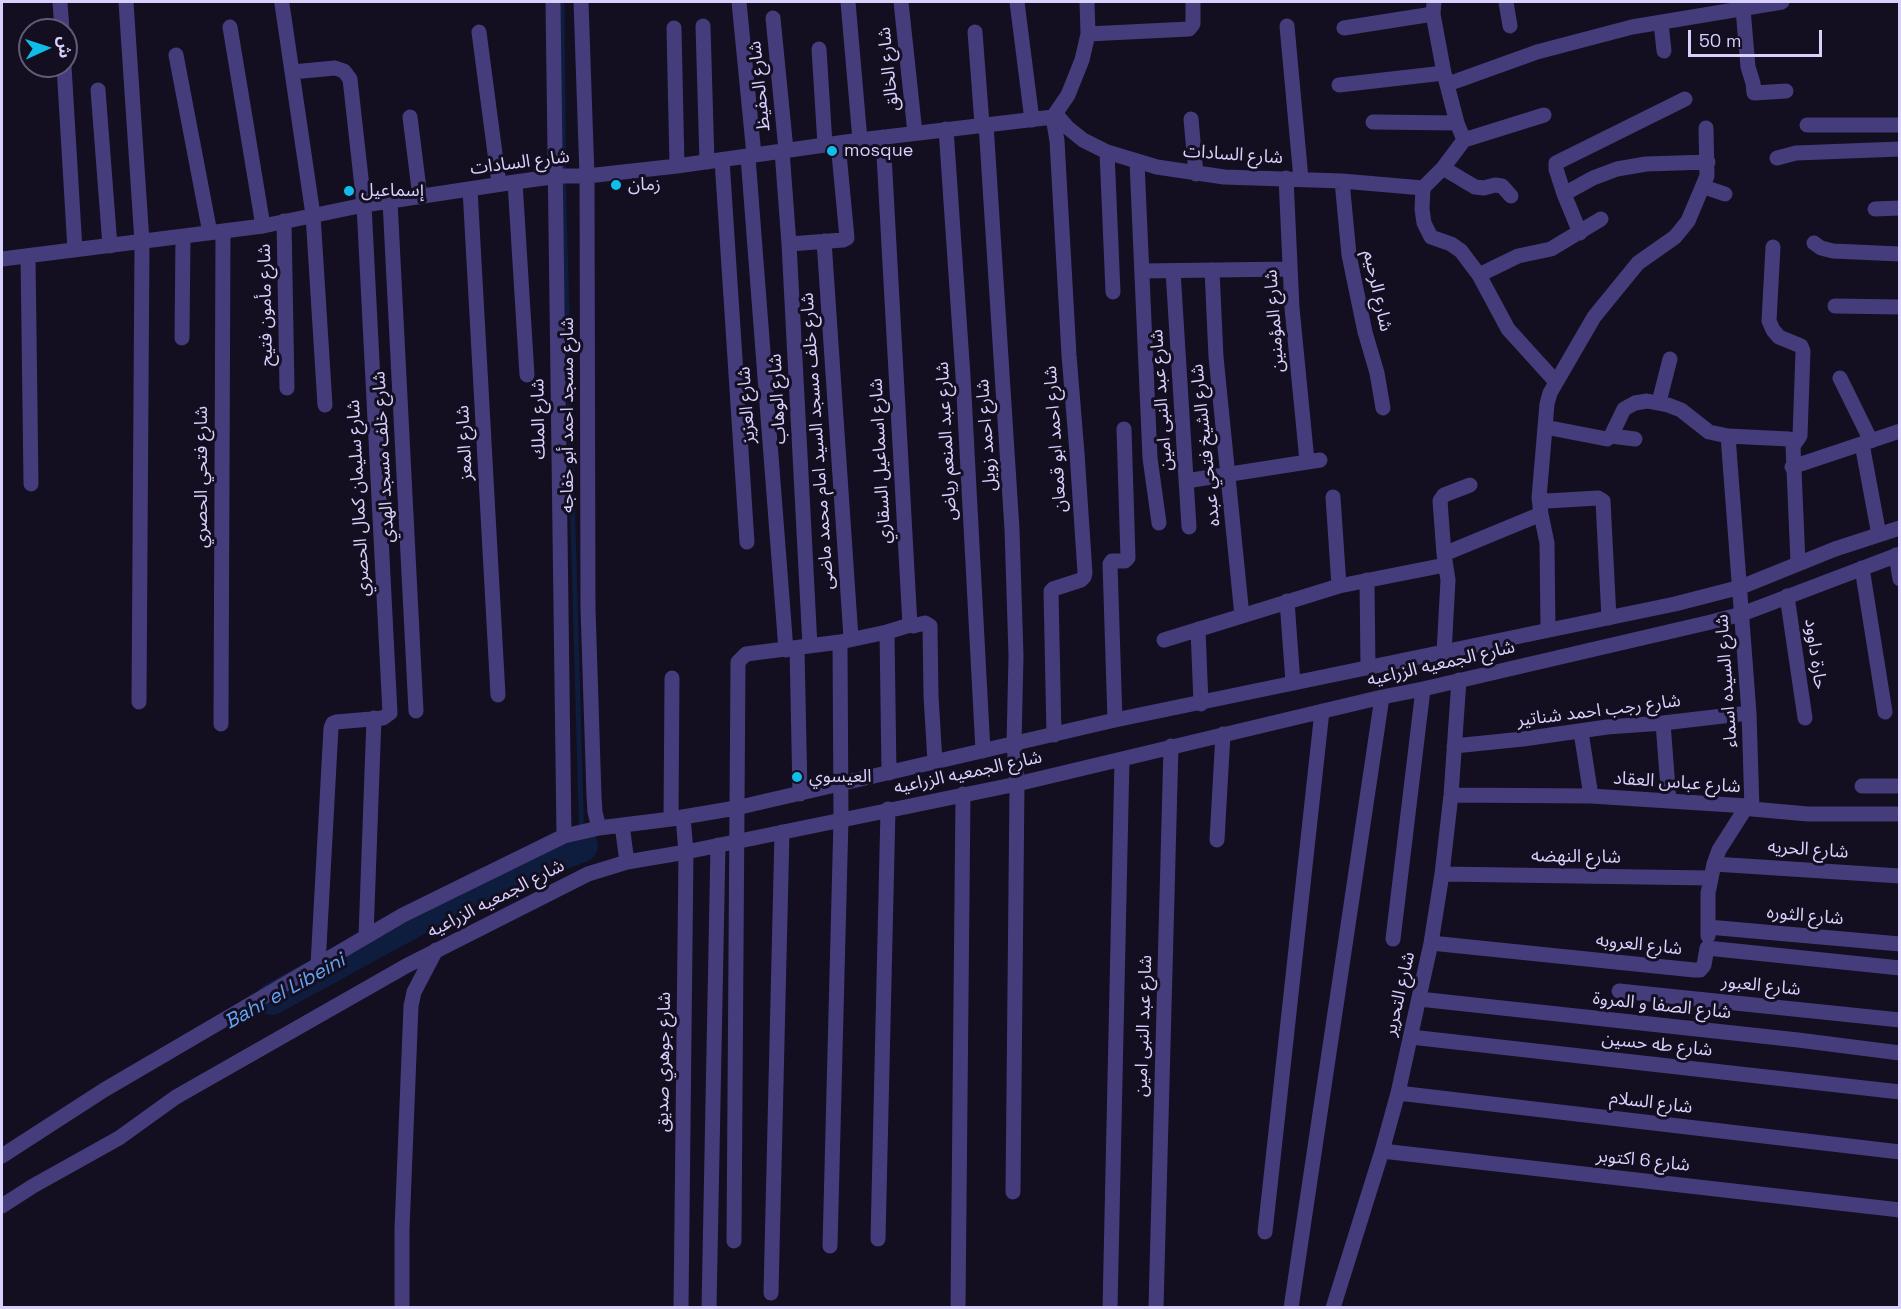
<!DOCTYPE html>
<html>
<head>
<meta charset="utf-8">
<style>
  body { margin:0 }
  #map { position:relative; width:1901px; height:1309px; overflow:hidden; background:#130e20; font-family:"Space Grotesk","Noto Sans Arabic",sans-serif }
  canvas { display:block }
  .frame { position:absolute; inset:0; border:3px solid #d9d0fc; pointer-events:none }
  .north { position:absolute; left:18px; top:18px; width:60px; height:60px; box-sizing:border-box; background:#130e20; border:2px solid #625c78; border-radius:50%; rotate:87deg; font-size:16px; font-weight:700; line-height:24px; text-align:center; color:#d9d0fc }
  .north::after { content:''; display:block; margin:auto; width:21px; height:27px; background:#10bde8; clip-path:polygon(50% 0,100% 100%,50% 72%,0 100%) }
  .scale { position:absolute; left:1688px; top:30px; width:134px; height:27px; box-sizing:border-box; border:3px solid #d9d0fc; border-top:0; padding-left:8px; font-size:18px; line-height:21px; white-space:nowrap; color:#d9d0fc; -webkit-text-stroke:4px #130e20; paint-order:stroke }
</style>
</head>
<body>
<div id="map">
<canvas width="1901" height="1309"></canvas>
<div class="frame"></div>
<div class="north">ش</div>
<div class="scale">50 m</div>
</div>
<script>
const g = document.querySelector('canvas').getContext('2d');
g.lineJoin = 'round';
const shape = rows => new Path2D(rows.map(r => 'M' + r).join(''));
function stroke(path, color, width, dash) { g.strokeStyle = color; g.lineWidth = width; g.lineCap = dash ? 'butt' : 'round'; g.setLineDash(dash || []); g.stroke(path); }
function label(font, color, halo, rows, align = 'center') {
  g.font = font + ' "Space Grotesk","Noto Sans Arabic",sans-serif'; g.lineWidth = 6; g.setLineDash([]); g.textBaseline = 'middle'; g.strokeStyle = halo; g.fillStyle = color; for (const [text, x, y, turn = 0] of rows) {
    g.save(); g.translate(x, y); g.rotate((+turn || 0) * Math.PI / 180); g.textAlign = isNaN(turn) ? turn : align; if (halo) g.strokeText(text, 0, 0); g.fillText(text, 0, 0); g.restore();
  }
}
const stream = shape([
  [562,2,564,205,582,846]
]);
const river = shape([
  [272,999,477,887,582,846]
]);
const minor = shape([
  [60,2,62,30],
  [126,2,142,242,139,702],
  [553,2,564,836],
  [581,2,587,176,588,608,594,796,595,812,599,828],
  [739,2,754,155],
  [848,2,860,140],
  [901,2,915,133],
  [1017,2,1032,120],
  [1434,2,1433,14,1444,73,1457,123,1464,140],
  [1506,2,1510,26],
  [282,4,313,215,325,405],
  [1743,9,1748,67,1753,83,1754,93,1786,91],
  [773,18,786,150],
  [1661,23,1664,51],
  [703,26,707,162],
  [1287,26,1301,179],
  [230,27,263,226],
  [674,28,677,166],
  [1344,28,1433,14],
  [479,32,499,184],
  [975,32,982,124],
  [1088,34,1189,29,1193,24,1193,2],
  [819,49,825,145],
  [176,55,210,233],
  [64,66,75,250],
  [292,72,335,68,344,71,350,79,364,205,390,713,383,718,336,722,333,723,331,728,318,965],
  [1448,84,1537,52,1632,27,1782,2],
  [1339,85,1444,73],
  [98,90,110,246],
  [1056,114,1067,127,1083,140,1107,152,1157,167,1224,177,1342,181,1423,188],
  [1544,115,1464,140,1443,168,1423,188,1422,209,1424,223,1431,237,1451,244,1461,251,1479,275,1508,329,1556,382],
  [410,117,420,197],
  [1053,117,1057,141,1069,355,1077,453,1085,573,1084,577,1081,580,1053,589,1051,591,1054,735],
  [1191,119,1196,174],
  [1373,122,1457,123],
  [986,124,1012,529,1016,656,1014,744,1017,784,1013,1192],
  [1807,125,1900,125],
  [946,129,963,376,983,751],
  [883,137,910,625,913,626,925,623,930,626,931,696,935,762],
  [782,151,789,244,810,646],
  [1107,152,1113,292],
  [748,157,786,650],
  [1777,158,1796,153,1900,149],
  [722,160,747,542],
  [1137,162,1150,458,1159,523],
  [1443,168,1475,187,1484,188,1495,185,1502,186,1511,196],
  [1286,178,1292,308,1307,461],
  [1342,181,1349,255,1365,332,1377,373,1383,408],
  [515,182,527,375],
  [1704,187,1725,194],
  [470,189,498,695],
  [1564,194,1593,178,1617,169,1646,164,1708,162],
  [390,201,416,711],
  [1875,209,1900,208],
  [284,221,287,388],
  [1580,233,1564,194,1556,169,1556,163,1685,99],
  [824,241,851,638],
  [1814,243,1821,248,1833,251,1900,254],
  [789,244,843,240,847,238,838,143],
  [1773,247,1769,321,1773,330,1779,337,1801,346,1803,351,1800,436,1793,446,1798,563],
  [28,256,31,484],
  [2,259,263,226,364,205,515,182,559,176,587,176,677,166,860,140,1053,117,1068,95,1082,60,1088,34,1087,2],
  [1212,270,1216,357,1242,616],
  [1142,271,1290,269],
  [1173,271,1189,527],
  [1479,275,1518,256,1551,249,1601,219],
  [1835,306,1900,307],
  [182,338,183,236],
  [1840,378,1871,441],
  [1659,402,1670,359],
  [1545,427,1607,439,1611,436,1624,409,1635,403,1647,401,1668,405,1681,410,1709,432,1728,436,1789,439,1792,440,1793,446],
  [1611,436,1635,439],
  [1728,436,1749,713,1752,809],
  [1862,444,1879,535],
  [1792,467,1900,431],
  [1186,481,1320,460],
  [1333,497,1339,586],
  [1541,514,1547,543,1548,630],
  [1444,554,1541,514,1539,498],
  [1896,555,1900,579],
  [1862,568,1885,712],
  [1367,580,1368,668],
  [1787,596,1805,718],
  [1287,601,1293,683],
  [1609,618,1603,501,1598,498,1547,501,1539,498,1547,404,1550,393,1594,317,1638,263,1675,237,1688,221,1707,176,1706,128],
  [1198,629,1201,704],
  [887,632,889,773],
  [1164,640,1339,586,1445,565],
  [797,648,800,794],
  [1444,653,1448,580,1444,554,1440,501,1444,495,1470,485],
  [1115,720,1110,564,1112,561,1125,561,1128,558,1124,429],
  [1663,723,1669,801],
  [221,724,223,231],
  [1581,732,1591,796],
  [1454,746,1523,739,1607,727,1663,723,1749,713],
  [1862,786,1900,786],
  [1451,795,1591,796,1747,806,1752,809,1808,814,1900,814],
  [671,819,672,678],
  [622,825,627,862],
  [1217,840,1223,734],
  [1714,864,1900,876],
  [1442,874,1710,878],
  [1708,927,1900,944],
  [366,936,374,718],
  [1708,936,1708,893,1714,864,1719,850,1747,806],
  [1393,939,1423,689],
  [1431,943,1694,970,1700,970,1704,965,1707,948,1900,968],
  [1619,991,1900,1020],
  [1419,999,1798,1040,1900,1053],
  [1411,1037,1900,1092],
  [1398,1093,1900,1152],
  [1382,1151,1900,1210],
  [2,1156,104,1090,403,915,564,836,599,828,671,819,736,808,1115,720,1675,604,1741,587,1835,549,1900,528],
  [2,1206,33,1186,119,1138,176,1097,406,966,588,874,627,862,686,852,1017,784,1382,697,1423,689,1711,622,1742,614,1900,554],
  [1265,1232,1322,711],
  [878,1239,888,809],
  [734,1241,738,662,746,654,840,642,887,632,910,625],
  [830,1246,841,819,840,642],
  [771,1293,782,832],
  [402,1308,402,1229,411,1006,414,992,436,950],
  [681,1308,686,852,683,817],
  [709,1308,718,845],
  [958,1308,963,794],
  [1110,1308,1122,759],
  [1156,1308,1171,746],
  [1291,1308,1382,697],
  [1333,1308,1382,1151,1398,1093,1431,943,1442,874,1451,795,1459,680]
]);
const markers = [
  [832,151,6,"#10bde8"],
  [616,185,6,"#10bde8"],
  [349,191,6,"#10bde8"],
  [797,777,6,"#10bde8"]
];
const streetNames = [
  ["شارع الخالق",889,69,-96],
  ["شارع الحفيظ",760,86,-96],
  ["شارع السادات",1233,155,4],
  ["شارع السادات",520,163,-7],
  ["شارع الرحيم",1377,291,78],
  ["شارع مأمون فتيح",266,305,-91],
  ["شارع المؤمنين",1275,321,-94],
  ["شارع الوهاب",778,399,-93],
  ["شارع عبد النبى امين",1162,400,-94],
  ["شارع العزيز",747,405,-94],
  ["شارع مسجد احمد أبو خفاجه",568,415,-90],
  ["شارع الملك",539,419,-91],
  ["شارع احمد زويل",987,435,-94],
  ["شارع احمد ابو قمعان",1056,439,-94],
  ["شارع خلف مسجد السيد امام محمد ماضى",818,441,-94],
  ["شارع عبد المنعم رياض",947,441,-93],
  ["شارع المعز",465,443,-93],
  ["شارع الشيخ فتحي عبده",1206,445,-96],
  ["شارع خلف مسجد الهدي",384,457,-93],
  ["شارع اسماعيل السقاري",881,461,-93],
  ["شارع فتحي الحصري",202,477,-90],
  ["شارع سليمان كمال الحصري",359,498,-93],
  ["حارة داوود",1815,654,82],
  ["شارع الجمعيه الزراعيه",1441,664,-13],
  ["شارع السيده اسماء",1727,681,-94],
  ["شارع رجب احمد شناتير",1599,711,-7],
  ["شارع الجمعيه الزراعيه",968,773,-12],
  ["شارع عباس العقاد",1677,783,4],
  ["شارع الحريه",1808,850,4],
  ["شارع النهضه",1576,857,1],
  ["شارع الجمعيه الزراعيه",496,899,-27],
  ["شارع الثوره",1805,916,5],
  ["شارع العروبه",1639,945,6],
  ["شارع العبور",1761,986,6],
  ["شارع التحرير",1400,994,-77],
  ["شارع الصفا و المروة",1662,1006,6],
  ["شارع عبد النبى امين",1144,1026,-88],
  ["شارع طه حسين",1657,1045,6],
  ["شارع جوهري صديق",664,1062,-89],
  ["شارع السلام",1651,1103,7],
  ["شارع 6 اكتوبر",1643,1161,6]
];
const poiNames = [
  ["mosque",844,151],
  ["زمان",628,185],
  ["إسماعيل",361,191],
  ["العيسوي",809,777]
];
const waterNames = [
  ["Bahr el Libeini",285,992,-29]
];
stroke(stream, '#0e1c3e', 5);
stroke(river, '#0e1c3e', 32);
stroke(minor, '#453c7b', 15);
for (const [x, y, r, color] of markers) { const dot = new Path2D(); dot.arc(x, y, r, 0, 2 * Math.PI); g.fillStyle = color; g.fill(dot); stroke(dot, '#130e20', 2); }
label('18px', '#d9d0fc', '#130e20', streetNames);
label('18px', '#d9d0fc', '#130e20', poiNames, 'left');
label('italic 20px', '#65a4f5', '#130e20', waterNames);
</script>
</body>
</html>
